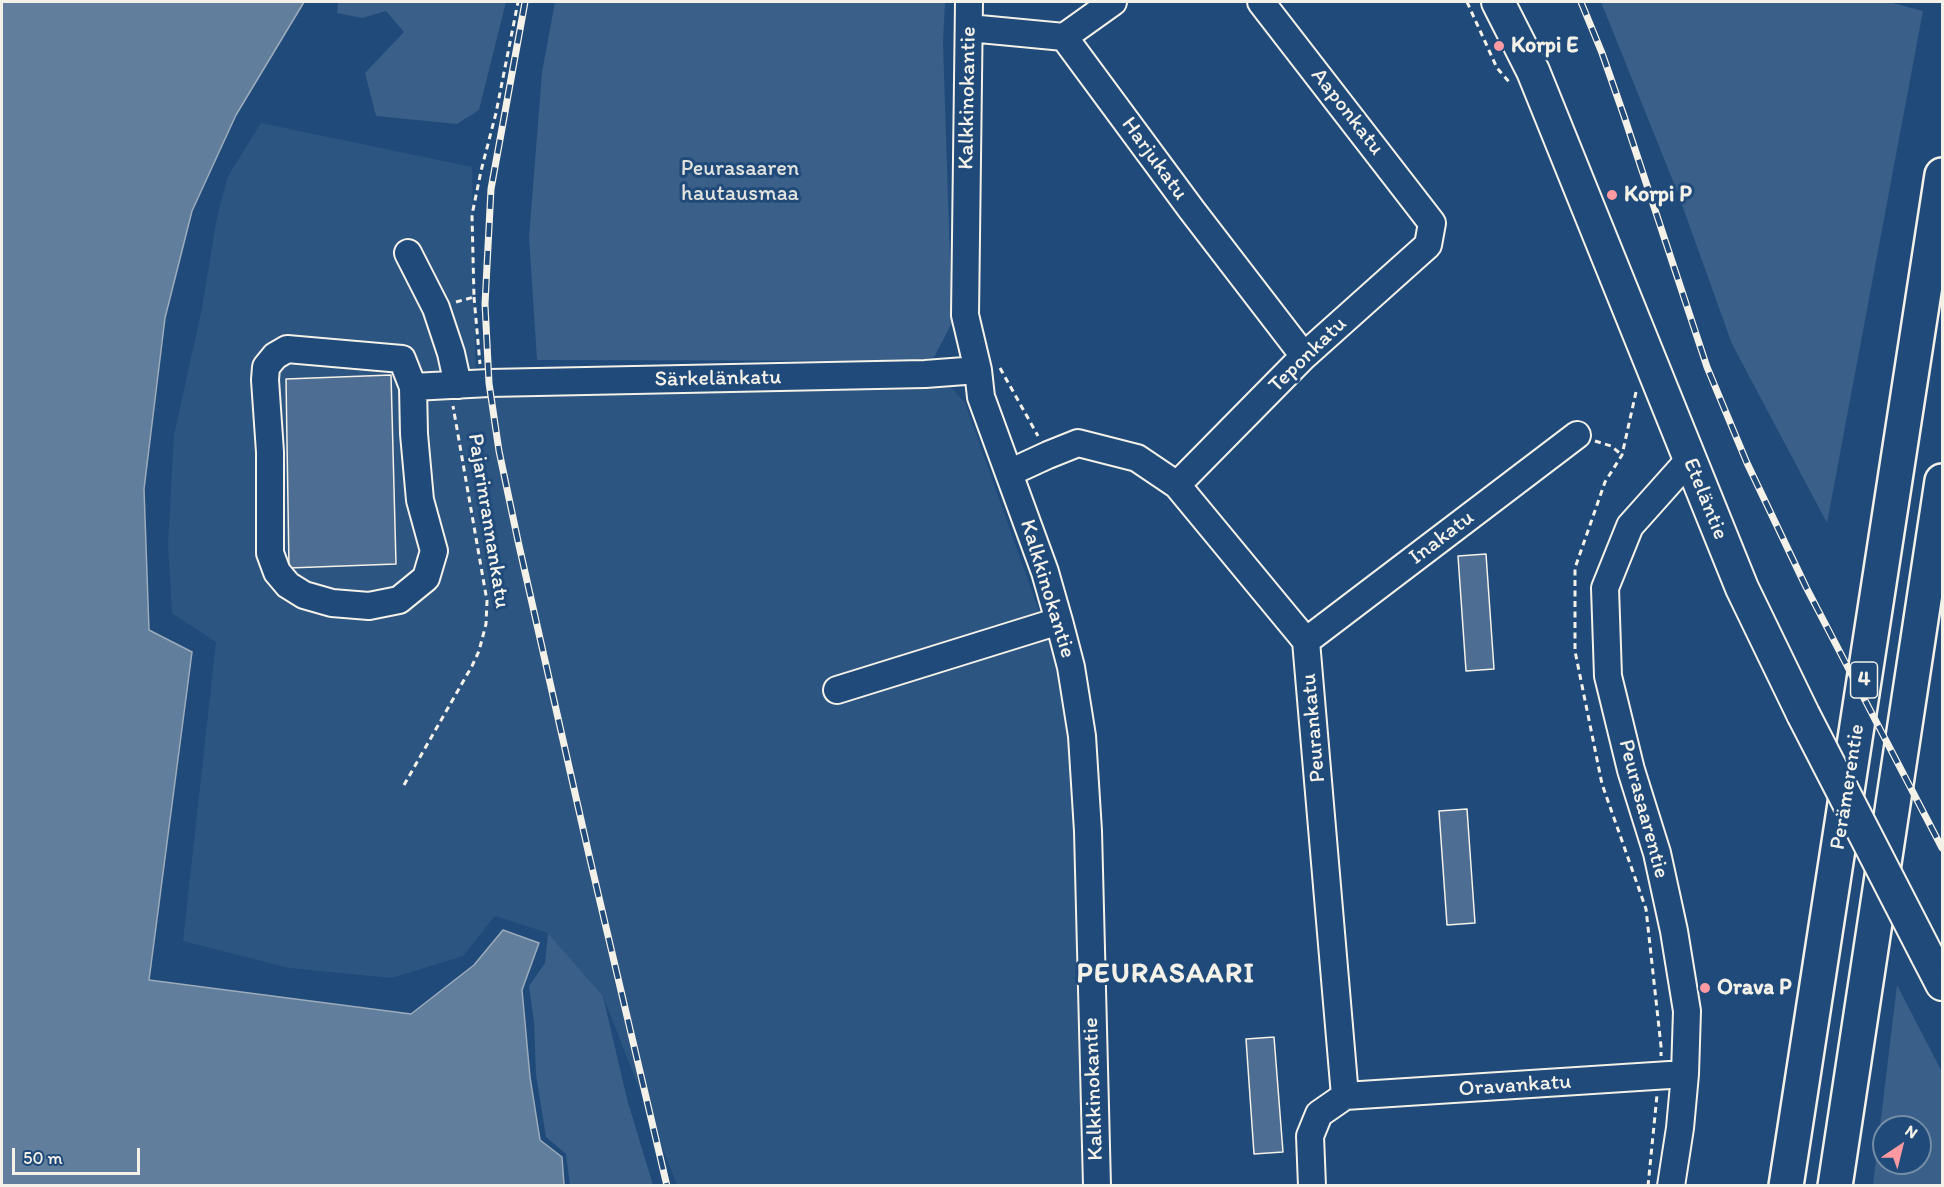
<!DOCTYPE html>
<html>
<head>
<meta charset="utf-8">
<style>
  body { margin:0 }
  #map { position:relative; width:1944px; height:1187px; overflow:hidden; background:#1f4a7a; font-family:Itim,sans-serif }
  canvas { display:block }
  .frame { position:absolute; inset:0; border:3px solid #f4f1e8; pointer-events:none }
  .north { position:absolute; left:1872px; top:1115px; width:60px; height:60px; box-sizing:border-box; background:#1f4a7a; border:2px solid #748da6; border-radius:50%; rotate:35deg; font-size:16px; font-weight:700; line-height:24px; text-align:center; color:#f4f1e8 }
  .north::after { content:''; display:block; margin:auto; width:21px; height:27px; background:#ff9aa2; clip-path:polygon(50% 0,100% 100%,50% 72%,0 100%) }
  .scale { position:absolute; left:12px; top:1148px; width:128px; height:27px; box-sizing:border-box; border:3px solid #f4f1e8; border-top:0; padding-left:8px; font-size:18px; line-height:21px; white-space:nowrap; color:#f4f1e8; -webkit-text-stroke:4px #1f4a7a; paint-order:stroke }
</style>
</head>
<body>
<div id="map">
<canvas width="1944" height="1187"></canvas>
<div class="frame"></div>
<div class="north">N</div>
<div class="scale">50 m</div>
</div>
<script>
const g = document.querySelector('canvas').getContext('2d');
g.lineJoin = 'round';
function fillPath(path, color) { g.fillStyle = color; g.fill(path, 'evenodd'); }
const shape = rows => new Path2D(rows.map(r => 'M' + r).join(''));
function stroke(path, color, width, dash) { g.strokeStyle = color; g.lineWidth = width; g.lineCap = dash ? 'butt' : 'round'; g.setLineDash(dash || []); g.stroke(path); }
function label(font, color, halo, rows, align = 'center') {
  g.font = font + ' Itim,sans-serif'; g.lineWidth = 6; g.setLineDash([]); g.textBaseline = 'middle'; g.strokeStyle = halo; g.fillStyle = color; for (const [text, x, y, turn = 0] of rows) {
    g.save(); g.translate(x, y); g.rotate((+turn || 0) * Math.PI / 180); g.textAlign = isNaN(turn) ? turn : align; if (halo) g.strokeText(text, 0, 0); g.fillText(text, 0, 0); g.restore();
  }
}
const built = shape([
  [261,123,472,167,476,394,949,385,965,403,1052,648,1072,746,1082,1185,677,1185,603,996,548,933,495,916,463,956,392,978,289,968,183,941,216,642,172,613,168,544,174,435,202,308,217,217,228,176]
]);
const green = shape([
  [338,2,506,2,479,110,457,124,376,116,365,73,404,32,386,11,362,18,337,13],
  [555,2,945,2,943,42,952,323,934,357,913,361,537,360,529,237,542,72],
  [1601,2,1889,2,1923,11,1827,523,1732,344,1677,191],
  [548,933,603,996,627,1099,653,1185,570,1185,566,1154,546,1137,536,1075,534,1022,529,986,545,963],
  [1897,985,1942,1072,1942,1185,1873,1185],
  [1884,1127,1920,1127,1920,1163,1884,1163]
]);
const water = shape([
  [2,2,304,2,236,115,192,211,165,318,144,489,149,630,192,652,149,980,411,1014,474,965,503,930,539,943,522,990,530,1077,540,1140,562,1157,564,1185,2,1185,2,2]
]);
const building = shape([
  [391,375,396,564,289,568,286,379,391,375],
  [1486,554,1494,669,1466,671,1458,556,1486,554],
  [1467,809,1475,923,1447,925,1439,811,1467,809],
  [1274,1037,1283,1152,1254,1154,1246,1039,1274,1037]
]);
const path = shape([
  [1467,2,1497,68,1511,84],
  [474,297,480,364],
  [456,302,474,297,472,215,481,171,496,113,518,2],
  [1000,368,1038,436],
  [1636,392,1622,455,1605,482,1575,568,1575,651,1602,784,1646,909,1661,1046,1661,1056],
  [1595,441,1611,446,1622,455],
  [404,785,472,666,479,651,486,624,487,601,453,406],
  [1648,1186,1657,1095]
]);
const minor = shape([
  [969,2,965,315,978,370,981,397,1045,572,1059,621,1071,667,1082,736,1088,831,1097,1186],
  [969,28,1064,37,1191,209,1304,356],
  [1064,37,1113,2],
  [408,253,436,308,451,353,458,385],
  [413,387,414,434,420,500,434,551,426,578,399,600,369,606,332,603,304,595,288,585,277,572,270,553,270,452,265,380,266,367,275,356,287,349,402,359,413,387,489,383,925,374,978,370],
  [1009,473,1048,455,1078,443,1137,458,1177,485,1306,641,1345,1096,1319,1114,1310,1136,1312,1186],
  [1177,485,1304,356,1428,245,1432,223,1261,2],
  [1306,641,1577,435],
  [837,690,1059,621],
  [1345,1096,1685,1074],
  [1671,1186,1680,1128,1685,1074,1687,1011,1674,931,1657,853,1631,770,1608,676,1605,588,1630,526,1689,460]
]);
const major = shape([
  [1498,2,1533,71,1742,588,1803,714],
  [1927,955,1942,984]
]);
const highway = shape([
  [1786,1186,1942,175],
  [1835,1186,1942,481]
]);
const rail = shape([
  [525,2,491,189,485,304,489,383,499,451,518,541,589,855,667,1186],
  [1581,2,1602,53,1624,116,1707,367,1747,463,1806,587,1942,848]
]);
const majorBridge = shape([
  [1803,714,1927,955]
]);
const markers = [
  [1499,46,6,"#ff9aa2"],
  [1612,195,6,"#ff9aa2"],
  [1705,988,6,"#ff9aa2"]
];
const shields = [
  [1864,680,27]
];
const shieldNames = [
  ["4",1864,680]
];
const poiNames = [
  ["Korpi E",1511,46],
  ["Korpi P",1624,195],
  ["Orava P",1717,988]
];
const streetNames = [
  ["Kalkkinokantie",968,98,-89],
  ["Aaponkatu",1347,112,52],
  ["Harjukatu",1154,159,54],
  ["Teponkatu",1308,355,-44],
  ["Särkelänkatu",718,379,-1],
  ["Eteläntie",1705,499,68],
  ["Pajarinrannankatu",488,521,81],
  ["Inakatu",1442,538,-37],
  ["Kalkkinokantie",1047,589,73],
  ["Peurankatu",1314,728,-95],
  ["Perämerentie",1848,787,-81],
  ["Peurasaarentie",1643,809,75],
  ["Oravankatu",1515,1086,-4],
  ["Kalkkinokantie",1094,1089,-92]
];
const parkNames = [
  ["Peurasaaren",740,169],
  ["hautausmaa",740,194]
];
const districtNames = [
  ["PEURASAARI",1166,975]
];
fillPath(built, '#2d5581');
fillPath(green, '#3a5f88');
fillPath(water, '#627e9d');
stroke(water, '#9cacbb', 1.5);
fillPath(building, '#4d6e92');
stroke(building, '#f4f1e8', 1.5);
stroke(minor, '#f4f1e8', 30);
stroke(major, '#f4f1e8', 36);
stroke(highway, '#f4f1e8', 38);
stroke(path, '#f4f1e8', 3, [6, 4.5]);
stroke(minor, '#1f4a7a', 26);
stroke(major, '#1f4a7a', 32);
stroke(highway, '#1f4a7a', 33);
stroke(rail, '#f4f1e8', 7);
stroke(rail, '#1f4a7a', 4.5, [14]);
stroke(majorBridge, '#f4f1e8', 36, []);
stroke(majorBridge, '#1f4a7a', 32);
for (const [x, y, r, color] of markers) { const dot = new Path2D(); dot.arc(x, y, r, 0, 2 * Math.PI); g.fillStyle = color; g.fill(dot); stroke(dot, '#1f4a7a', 2); }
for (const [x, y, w] of shields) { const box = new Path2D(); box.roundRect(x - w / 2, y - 18, w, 36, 4.5); g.fillStyle = '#1f4a7a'; g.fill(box); stroke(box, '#f4f1e8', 1.5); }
label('bold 21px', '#f4f1e8', null, shieldNames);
label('bold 22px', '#f4f1e8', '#1f4a7a', poiNames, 'left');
label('22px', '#f4f1e8', '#1f4a7a', streetNames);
label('22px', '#e1e2de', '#1f4a7a', parkNames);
g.letterSpacing = '1.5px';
label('bold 28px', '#f4f1e8', '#1f4a7a', districtNames);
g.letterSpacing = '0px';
</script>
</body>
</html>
